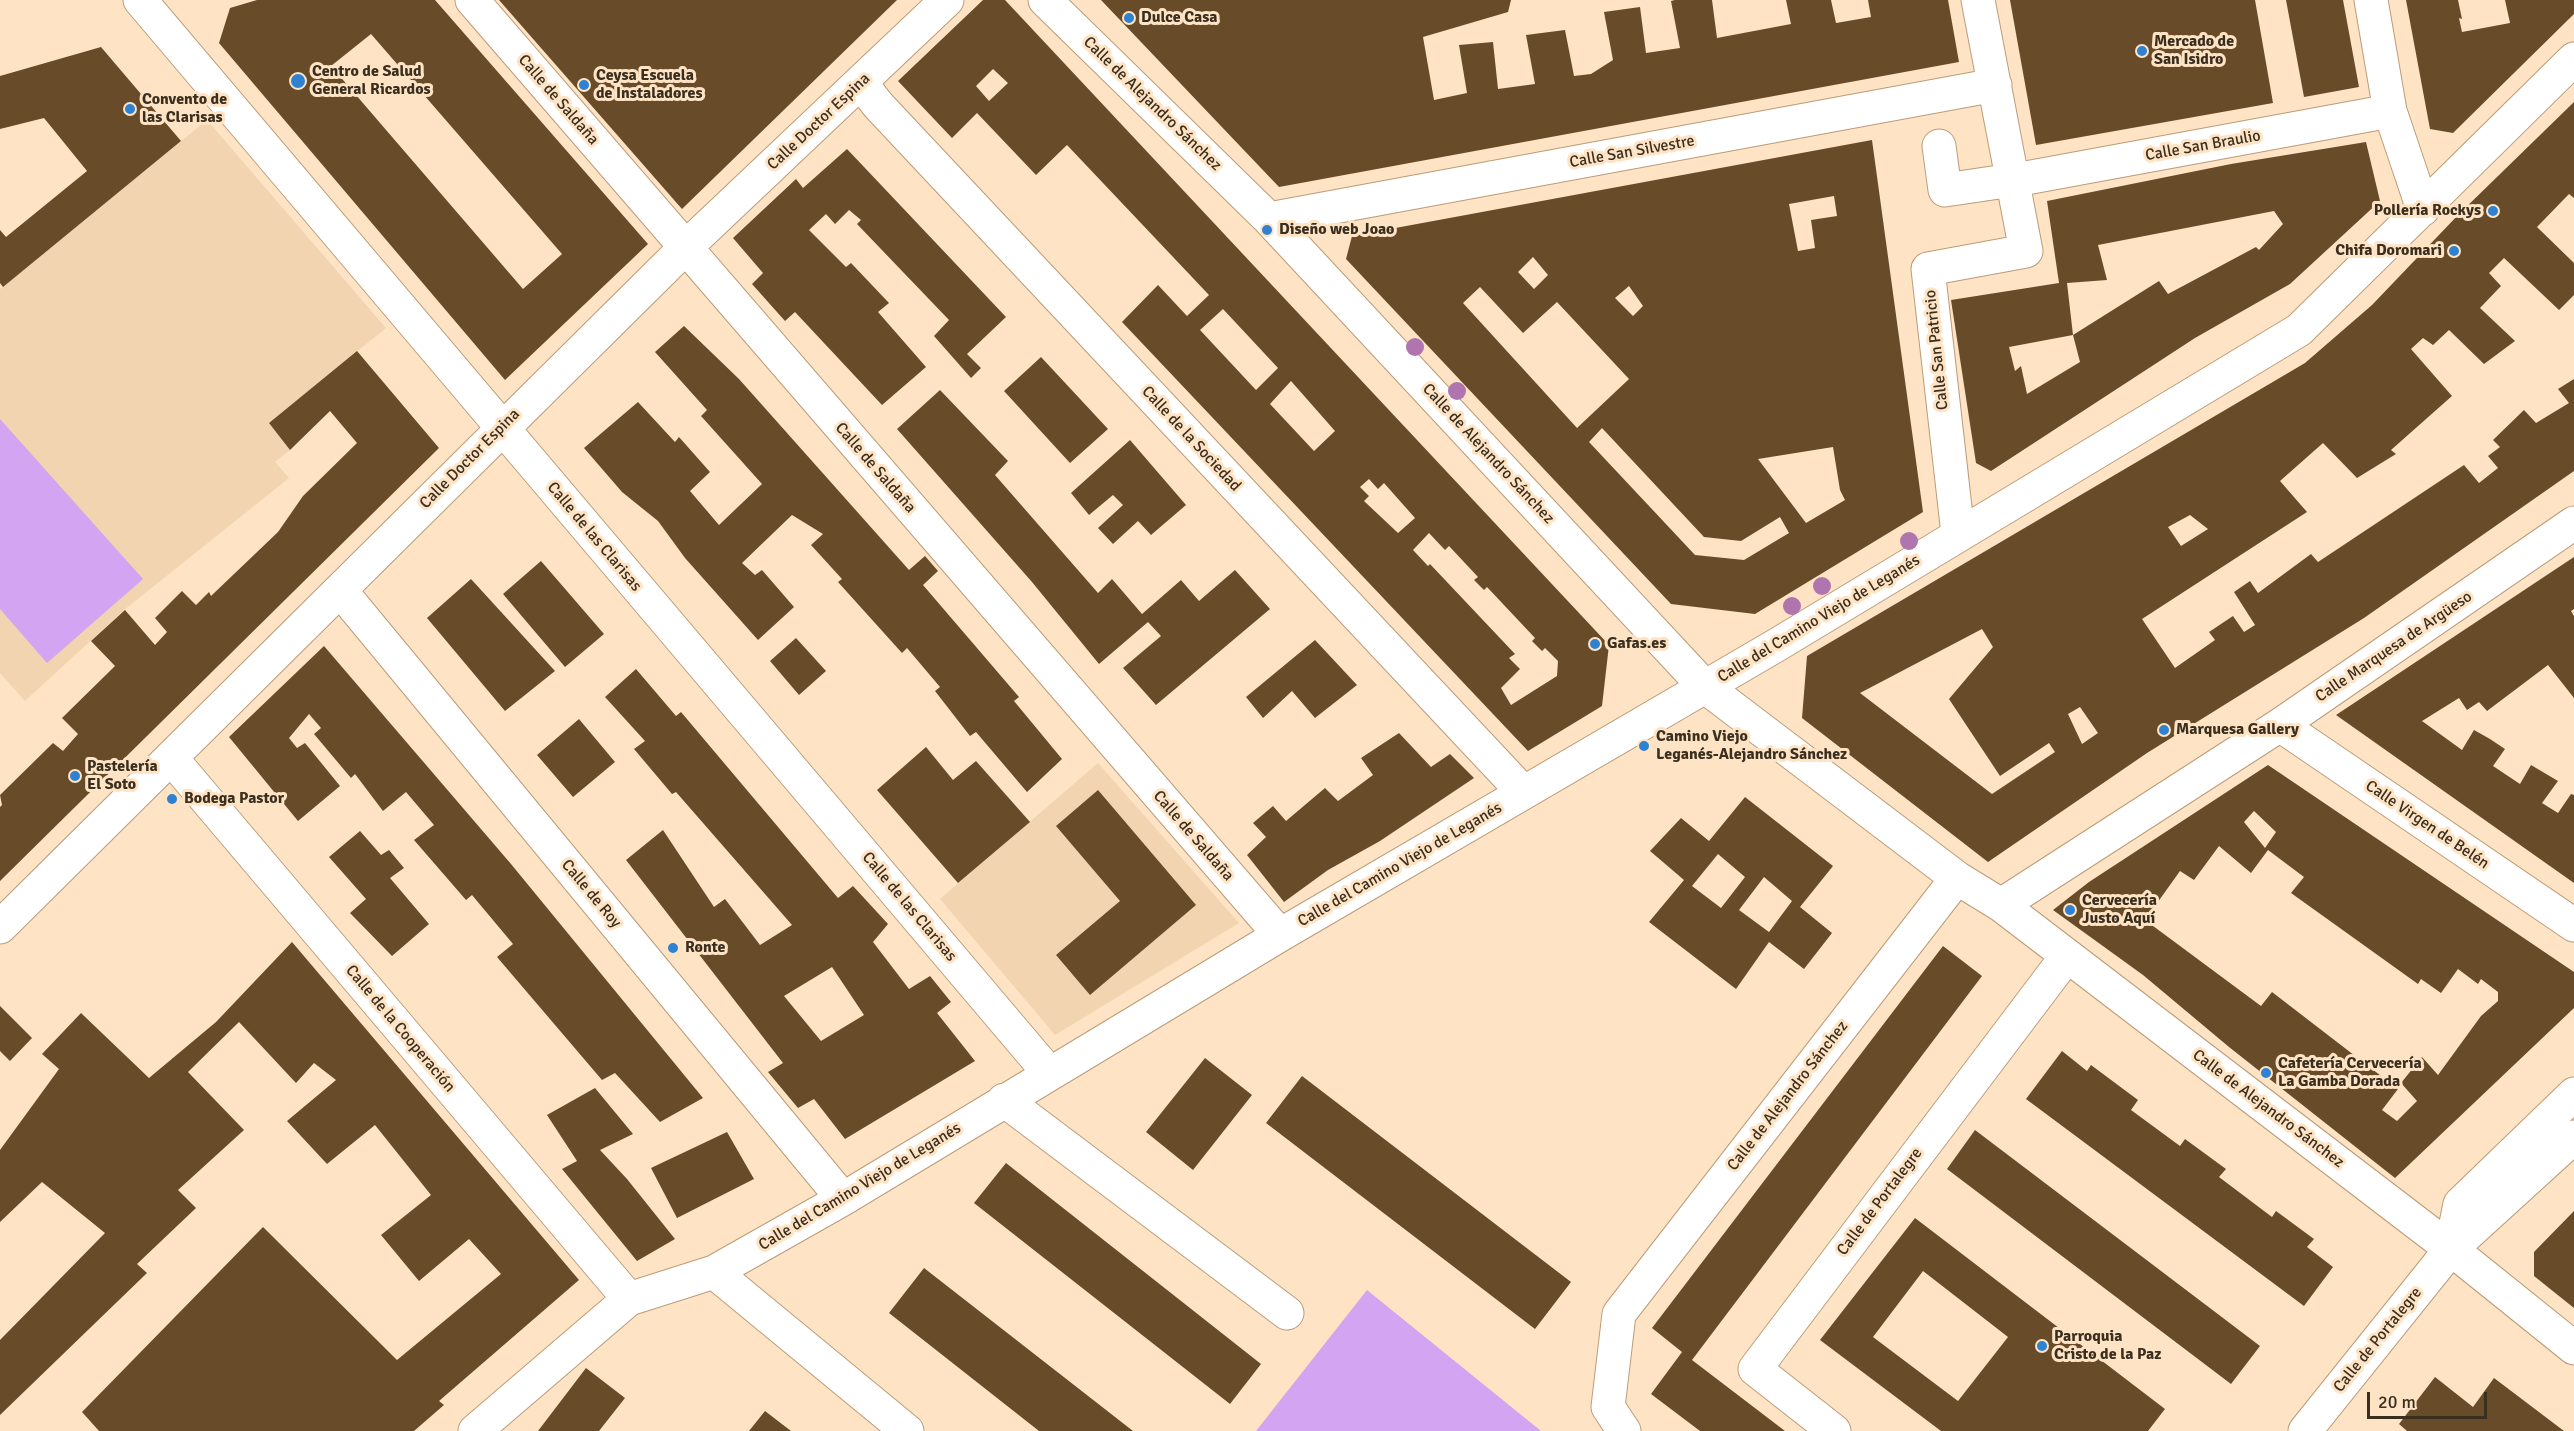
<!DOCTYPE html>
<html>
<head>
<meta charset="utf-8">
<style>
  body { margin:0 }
  #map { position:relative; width:2574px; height:1431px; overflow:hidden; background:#fee3c4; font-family:Signika,sans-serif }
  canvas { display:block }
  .scale { position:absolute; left:2367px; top:1392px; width:120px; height:27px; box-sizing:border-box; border:3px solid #3a2e1f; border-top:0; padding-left:8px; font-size:18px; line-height:21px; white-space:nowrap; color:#3a2e1f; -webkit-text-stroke:4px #fee3c4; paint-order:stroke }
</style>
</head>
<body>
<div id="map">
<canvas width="2574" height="1431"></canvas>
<div class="scale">20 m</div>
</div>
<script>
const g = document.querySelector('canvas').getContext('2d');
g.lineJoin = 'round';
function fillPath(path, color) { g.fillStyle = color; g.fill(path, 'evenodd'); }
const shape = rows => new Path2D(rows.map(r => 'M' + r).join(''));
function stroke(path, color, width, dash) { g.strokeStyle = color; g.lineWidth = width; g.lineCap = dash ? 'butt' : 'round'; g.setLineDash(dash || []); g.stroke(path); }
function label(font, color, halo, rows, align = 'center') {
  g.font = font + ' Signika,sans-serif'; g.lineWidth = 6; g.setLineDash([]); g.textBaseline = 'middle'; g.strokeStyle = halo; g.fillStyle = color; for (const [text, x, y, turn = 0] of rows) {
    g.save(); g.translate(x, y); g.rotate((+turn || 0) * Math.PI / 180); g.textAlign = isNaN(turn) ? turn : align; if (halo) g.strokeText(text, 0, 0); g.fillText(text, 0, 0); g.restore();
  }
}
const built = shape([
  [207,120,386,328,269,423,290,450,275,462,289,478,124,610,25,701,0,673,0,289],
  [1098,763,1239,923,1055,1035,940,899]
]);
const green = shape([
  [0,419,143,579,47,663,0,609],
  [1367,1290,1541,1431,1256,1431]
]);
const building = shape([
  [257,0,435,0,648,244,505,380,219,43,230,8],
  [371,34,562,254,523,289,331,66],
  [499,0,897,0,682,209],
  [983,0,1005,0,1609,645,1602,706,1528,751,1122,322,1158,285,1187,316,1209,295,1067,145,1036,175,977,113,952,138,898,81],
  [993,69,1008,83,989,101,976,86],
  [1223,309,1278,368,1256,390,1200,330],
  [1291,381,1335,431,1314,451,1270,404],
  [1369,479,1378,489,1384,483,1415,518,1398,533,1364,501,1369,496,1360,487],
  [1429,533,1445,550,1449,546,1478,577,1474,580,1484,590,1487,587,1535,638,1532,641,1542,651,1545,648,1558,661,1557,676,1511,705,1501,688,1520,669,1509,658,1515,654,1430,564,1428,566,1413,550],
  [1101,0,1511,0,1508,12,1423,37,1434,100,1467,93,1459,45,1493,42,1498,89,1535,84,1526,35,1565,30,1574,76,1591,74,1613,60,1604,12,1640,7,1646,53,1680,48,1671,1,1675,0,1712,0,1717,38,1791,24,1786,0,1831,0,1836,23,1871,17,1868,0,1948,0,1959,62,1279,187],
  [2010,0,2255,0,2273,103,2036,145],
  [2286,0,2343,0,2359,87,2304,97],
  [2406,0,2458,0,2462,19,2459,18,2462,32,2510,23,2505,0,2574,0,2574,14,2453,133,2430,129],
  [101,47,181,141,3,287,0,283,0,230,6,237,87,171,44,118,0,129,0,76],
  [2574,102,2574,198,2569,194,2537,227,2574,263,2574,295,2559,310,2504,258,2489,273,2501,286,2480,308,2515,341,2484,364,2449,330,2433,345,2423,338,2411,349,2452,396,2391,450,2396,454,2357,478,2323,443,2280,481,2307,512,2142,619,2175,668,2215,640,2209,632,2233,616,2244,632,2255,625,2234,592,2250,581,2258,593,2311,554,2318,562,2464,465,2479,483,2498,468,2488,456,2500,447,2493,440,2524,410,2536,423,2569,403,2558,389,2574,379,2574,471,2364,618,2147,753,1988,862,1802,718,1807,656,2305,363,2372,305,2459,214],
  [2190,515,2208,529,2181,546,2168,527],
  [1982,629,1993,647,1949,699,2000,776,2049,743,2055,752,1992,794,1860,693],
  [2080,707,2098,733,2082,744,2068,714],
  [1872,140,1923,512,1755,614,1671,604,1346,259,1352,236],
  [1834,196,1837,216,1811,220,1815,248,1798,251,1789,204],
  [1533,257,1548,275,1534,289,1518,272],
  [1629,286,1643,306,1633,316,1615,298],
  [1480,287,1523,333,1557,302,1629,379,1577,428,1463,303],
  [1602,428,1704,537,1741,541,1780,517,1789,533,1744,560,1695,555,1589,442],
  [1833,447,1840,490,1845,500,1806,523,1758,459],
  [2366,142,2380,201,2290,284,2195,338,1991,471,1976,463,1951,300,2059,283,2047,201,2231,164],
  [2274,211,2283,224,2259,250,2256,247,2168,294,2159,281,2073,335,2067,283,2107,280,2098,245],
  [2073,335,2080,362,2027,394,2021,366,2015,371,2009,347],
  [847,149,1006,317,967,354,981,368,971,378,934,336,949,320,857,224,861,220,849,210,835,224,826,214,809,230,846,267,851,263,889,303,878,312,926,367,882,405,795,312,785,321,752,284,763,273,733,238,796,179,803,188],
  [684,326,739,379,909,570,925,556,938,571,923,585,1019,697,1014,701,1062,759,1027,792,976,732,970,736,935,691,940,687,907,648,902,653,838,582,842,579,811,545,823,534,792,515,742,563,755,575,762,570,794,607,758,640,685,558,658,521,622,492,584,448,638,402,675,442,679,437,710,472,690,491,719,525,762,484,701,416,707,410,655,352],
  [357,351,439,448,0,881,0,807,2,805,0,795,53,743,63,751,78,734,62,718,115,666,91,641,125,610,155,645,167,632,155,618,182,591,196,605,209,592,211,596,278,532,303,496,357,443,330,411,290,450,269,423],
  [1041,357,1108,429,1070,463,1004,391],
  [940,390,1008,461,995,475,1098,593,1112,579,1142,614,1181,580,1199,601,1235,570,1270,609,1156,705,1123,668,1161,636,1148,622,1099,664,1032,582,897,429],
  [1130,440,1186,505,1151,535,1138,521,1113,544,1098,528,1123,505,1113,495,1089,515,1071,493],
  [2574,557,2574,609,2571,611,2574,616,2574,698,2548,665,2487,711,2479,702,2467,710,2459,698,2422,721,2462,750,2474,730,2490,739,2505,749,2493,766,2520,784,2531,765,2558,781,2542,803,2558,813,2571,794,2574,795,2574,883,2336,715],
  [541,561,604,634,565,667,503,594],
  [471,579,555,671,505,711,427,618],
  [796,638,826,671,799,695,770,661],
  [1315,640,1357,685,1315,718,1292,691,1263,718,1246,697],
  [324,646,511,864,703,1098,660,1122,615,1073,602,1080,497,957,513,944,472,895,466,900,414,840,434,825,406,792,383,811,355,774,351,778,314,734,321,728,309,714,289,738,297,748,305,743,340,786,298,821,229,737],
  [636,669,676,716,681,712,838,898,853,886,888,924,873,942,909,989,930,976,951,1002,937,1013,975,1061,845,1139,814,1099,798,1108,768,1072,783,1063,626,860,663,830,714,907,725,899,760,945,792,925,676,792,672,794,634,749,645,741,605,697],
  [832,967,864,1015,821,1041,784,996],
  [579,719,615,762,573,797,537,755],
  [1399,733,1431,767,1450,754,1474,778,1380,841,1328,870,1284,902,1247,855,1266,837,1253,823,1273,806,1286,821,1325,788,1338,801,1373,775,1361,758],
  [926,747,953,780,976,761,1030,822,958,883,877,790],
  [2268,765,2574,972,2574,1008,2395,1178,2229,1047,2143,975,2053,910,2089,882],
  [2254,811,2276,832,2265,848,2244,822],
  [2219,846,2251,873,2268,850,2304,877,2291,893,2418,984,2421,979,2441,993,2458,969,2478,984,2481,979,2498,992,2498,1001,2481,1016,2438,1075,2422,1057,2401,1083,2417,1101,2397,1121,2382,1110,2398,1089,2272,992,2261,1006,2145,920,2180,871,2194,880],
  [1098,790,1196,905,1090,995,1056,955,1120,901,1056,826],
  [1745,797,1833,866,1800,907,1832,933,1804,969,1769,942,1736,989,1649,922,1684,880,1650,851,1681,818,1709,841],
  [1718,854,1745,877,1721,908,1692,886],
  [1764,877,1792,901,1769,932,1739,910],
  [360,831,381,855,389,850,404,868,390,878,429,924,392,956,350,913,366,899,329,857],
  [292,942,579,1280,439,1401,444,1405,414,1431,99,1431,82,1412,263,1227,397,1360,501,1274,469,1239,419,1281,381,1235,431,1195,375,1125,327,1164,287,1121,336,1080,314,1063,296,1083,239,1022,188,1072,244,1130,178,1190,196,1208,137,1264,147,1273,0,1415,0,1340,105,1233,42,1182,0,1222,0,1150,59,1069,42,1054,81,1013,149,1078,216,1022],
  [1943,946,1982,976,1692,1360,1785,1431,1700,1431,1651,1394,1682,1352,1652,1328],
  [0,1006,32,1038,10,1061,0,1051],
  [2062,1051,2087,1071,2091,1065,2138,1100,2131,1110,2180,1146,2185,1139,2226,1169,2219,1177,2272,1217,2276,1211,2314,1239,2307,1247,2333,1267,2304,1306,2026,1099],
  [1205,1058,1252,1095,1193,1170,1146,1132],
  [1302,1076,1571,1282,1535,1329,1266,1123],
  [595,1088,633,1134,600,1150,627,1179,675,1239,637,1261,562,1169,577,1161,547,1115],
  [1975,1130,2260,1346,2231,1384,1947,1169],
  [727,1132,754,1179,677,1218,651,1168],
  [1006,1163,1261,1364,1230,1404,974,1203],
  [2574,1211,2574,1308,2534,1276,2534,1252],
  [1915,1218,2165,1409,2148,1431,1941,1431,1820,1340],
  [1923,1271,2008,1337,1958,1401,1873,1337],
  [924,1268,1133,1431,1039,1431,889,1313],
  [586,1368,625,1398,599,1431,538,1431],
  [2435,1377,2473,1407,2494,1378,2564,1431,2407,1431,2399,1424],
  [765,1411,791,1431,749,1431]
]);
const minor = shape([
  [140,0,1049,1073],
  [472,0,1280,935],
  [1045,0,1269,219,1704,686,1957,878,2001,905,2451,1249,2574,1348],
  [2371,0,2390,111,2423,209],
  [861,83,878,105,1523,792],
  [1939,146,1945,190,2026,178,2390,111],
  [1269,219,1995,85],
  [1958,534,1928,269,2026,251,1978,0],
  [340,590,843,1199],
  [2280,725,2574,925],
  [172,759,629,1299],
  [2001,905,2280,725,2574,523],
  [0,927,685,248,947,0],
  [1004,1100,1287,1313],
  [2451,1249,2460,1204,2574,1094],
  [714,1272,907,1431],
  [475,1431,629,1299,714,1272,843,1199,1280,935,1775,646,2299,330,2574,59],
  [1624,1431,1608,1407,1619,1314,1957,878],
  [1834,1431,1755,1369,2067,956],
  [2305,1431,2451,1249,2574,1137]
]);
const trees = [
  [1415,347],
  [1457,391],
  [1909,541],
  [1822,586],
  [1792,606]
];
const markers = [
  [1129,18,6,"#2e82d1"],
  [2142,51,6,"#2e82d1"],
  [298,81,8,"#2e82d1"],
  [584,85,6,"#2e82d1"],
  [130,109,6,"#2e82d1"],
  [2493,211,6,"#2e82d1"],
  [1267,230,6,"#2e82d1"],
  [2454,251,6,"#2e82d1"],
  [1595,644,6,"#2e82d1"],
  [2164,730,6,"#2e82d1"],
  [1644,746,6,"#2e82d1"],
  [75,776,6,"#2e82d1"],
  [172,799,6,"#2e82d1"],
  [2070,910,6,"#2e82d1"],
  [673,948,6,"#2e82d1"],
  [2266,1073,6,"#2e82d1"],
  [2042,1346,6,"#2e82d1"]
];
const poiNames = [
  ["Dulce Casa",1141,18],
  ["Mercado de",2154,42],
  ["San Isidro",2154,60],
  ["Centro de Salud",312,72],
  ["General Ricardos",312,90],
  ["Ceysa Escuela",596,76],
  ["de Instaladores",596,94],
  ["Convento de",142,100],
  ["las Clarisas",142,118],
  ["Pollería Rockys",2481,211,"right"],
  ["Diseño web Joao",1279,230],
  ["Chifa Doromari",2442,251,"right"],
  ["Gafas.es",1607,644],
  ["Marquesa Gallery",2176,730],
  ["Camino Viejo",1656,737],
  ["Leganés-Alejandro Sánchez",1656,755],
  ["Pastelería",87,767],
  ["El Soto",87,785],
  ["Bodega Pastor",184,799],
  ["Cervecería",2082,901],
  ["Justo Aquí",2082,919],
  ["Ronte",685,948],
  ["Cafetería Cervecería",2278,1064],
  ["La Gamba Dorada",2278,1082],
  ["Parroquia",2054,1337],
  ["Cristo de la Paz",2054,1355]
];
const streetNames = [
  ["Calle de Saldaña",558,100,49],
  ["Calle de Alejandro Sánchez",1152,104,44],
  ["Calle Doctor Espina",819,122,-43],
  ["Calle San Braulio",2203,146,-10],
  ["Calle San Silvestre",1632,152,-10],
  ["Calle San Patricio",1937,350,-96],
  ["Calle de la Sociedad",1191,439,47],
  ["Calle de Alejandro Sánchez",1488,454,47],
  ["Calle Doctor Espina",470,459,-45],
  ["Calle de Saldaña",875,468,49],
  ["Calle de las Clarisas",594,537,50],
  ["Calle del Camino Viejo de Leganés",1819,619,-31],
  ["Calle Marquesa de Argüeso",2394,647,-34],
  ["Calle Virgen de Belén",2427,825,34],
  ["Calle de Saldaña",1193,836,49],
  ["Calle del Camino Viejo de Leganés",1400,865,-30],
  ["Calle de Roy",591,894,50],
  ["Calle de las Clarisas",909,907,50],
  ["Calle de la Cooperación",400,1029,50],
  ["Calle de Alejandro Sánchez",1788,1096,-52],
  ["Calle de Alejandro Sánchez",2268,1109,37],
  ["Calle del Camino Viejo de Leganés",860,1187,-31],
  ["Calle de Portalegre",1880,1202,-53],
  ["Calle de Portalegre",2378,1340,-51]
];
fillPath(built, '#f2d4b1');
fillPath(green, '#d2a4f2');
fillPath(building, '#684c29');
stroke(minor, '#bc9c78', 35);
stroke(minor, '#fff', 33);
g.fillStyle = '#b074ae';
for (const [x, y] of trees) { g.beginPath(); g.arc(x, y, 9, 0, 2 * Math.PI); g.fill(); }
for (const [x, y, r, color] of markers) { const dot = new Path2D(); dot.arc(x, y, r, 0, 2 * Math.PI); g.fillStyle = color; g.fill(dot); stroke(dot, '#fee3c4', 2); }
label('bold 16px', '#3a2e1f', '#fee3c4', poiNames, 'left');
label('16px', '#3a2e1f', '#fee3c4', streetNames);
</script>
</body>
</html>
